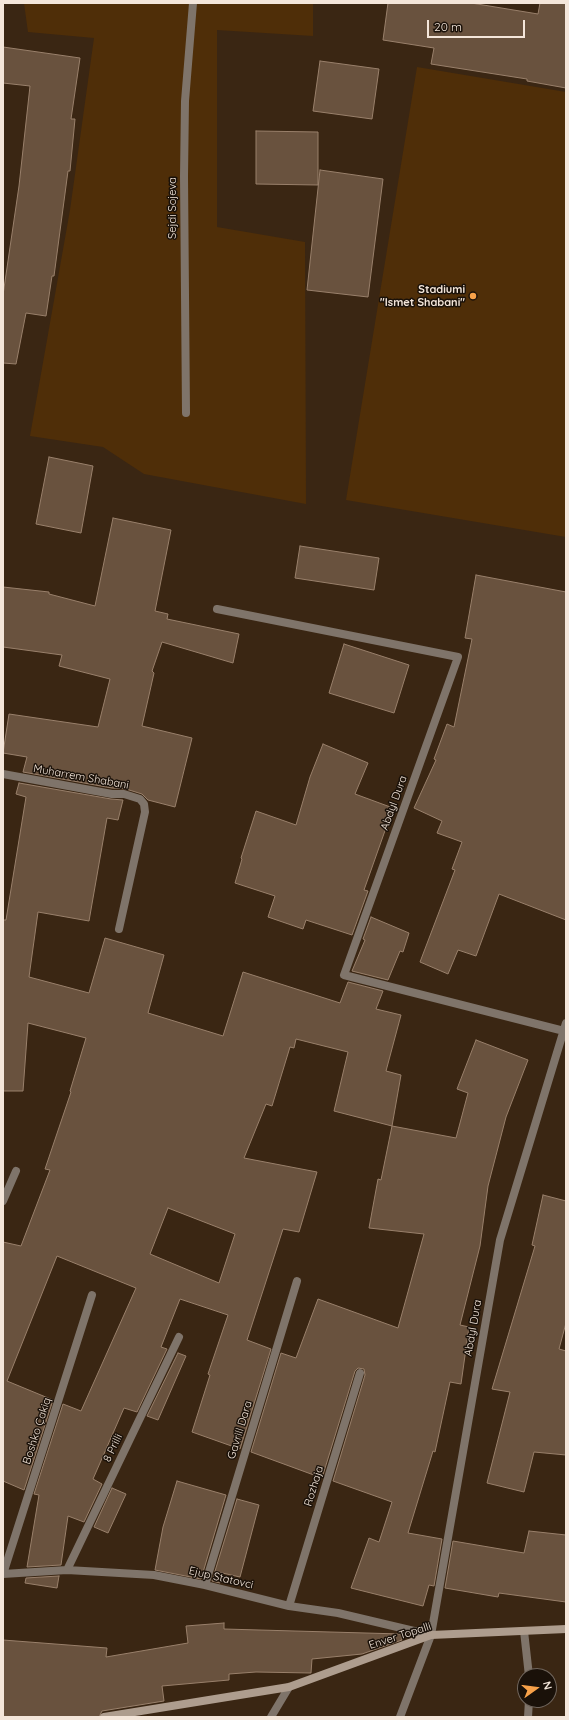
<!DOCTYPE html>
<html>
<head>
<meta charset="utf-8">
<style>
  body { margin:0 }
  #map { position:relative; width:569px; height:1720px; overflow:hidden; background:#3a2613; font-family:Quicksand,sans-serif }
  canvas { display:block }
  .frame { position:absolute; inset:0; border:4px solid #f4e6da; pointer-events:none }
  .north { position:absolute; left:517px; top:1668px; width:40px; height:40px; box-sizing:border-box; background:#1a1109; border:1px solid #71665d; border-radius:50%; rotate:76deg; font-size:11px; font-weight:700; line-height:16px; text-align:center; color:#f4e6da }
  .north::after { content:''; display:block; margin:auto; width:14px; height:18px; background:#f7a149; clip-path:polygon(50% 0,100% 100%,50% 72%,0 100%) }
  .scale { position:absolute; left:427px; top:20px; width:98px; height:18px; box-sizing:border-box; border:2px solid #f4e6da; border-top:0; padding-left:5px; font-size:12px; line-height:14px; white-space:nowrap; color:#f4e6da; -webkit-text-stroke:3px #1a1109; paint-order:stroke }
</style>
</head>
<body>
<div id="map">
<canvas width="569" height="1720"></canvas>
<div class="frame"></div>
<div class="north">N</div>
<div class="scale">20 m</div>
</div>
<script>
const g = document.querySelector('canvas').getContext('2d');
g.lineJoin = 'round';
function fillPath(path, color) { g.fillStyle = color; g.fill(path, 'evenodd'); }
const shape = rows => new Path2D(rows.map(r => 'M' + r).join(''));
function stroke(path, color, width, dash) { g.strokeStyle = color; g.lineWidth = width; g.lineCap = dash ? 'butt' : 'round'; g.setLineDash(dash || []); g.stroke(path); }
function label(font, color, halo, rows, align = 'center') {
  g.font = font + ' Quicksand,sans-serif'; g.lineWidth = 3; g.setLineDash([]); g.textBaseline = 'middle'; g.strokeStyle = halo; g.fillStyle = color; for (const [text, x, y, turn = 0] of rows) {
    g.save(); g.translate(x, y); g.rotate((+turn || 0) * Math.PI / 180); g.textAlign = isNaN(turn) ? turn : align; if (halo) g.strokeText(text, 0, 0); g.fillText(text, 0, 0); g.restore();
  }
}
const green = shape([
  [24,3,313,3,313,36,217,30,217,227,305,242,306,504,144,474,103,447,30,436,70,210,94,38,28,32],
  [417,67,566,92,566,537,346,500]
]);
const building = shape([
  [388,3,471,3,538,14,540,3,566,3,566,88,527,81,527,79,431,64,434,48,383,40,388,3],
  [3,47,80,58,71,119,75,119,70,171,68,171,54,276,52,276,46,316,26,313,16,364,3,363,3,295,19,186,30,86,3,83,3,47],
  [320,61,379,69,372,119,313,111,320,61],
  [256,131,318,132,318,185,256,184,256,131],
  [320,170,383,179,368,297,307,290,320,170],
  [49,457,93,466,81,533,36,524,49,457],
  [113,518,171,530,155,611,168,614,167,619,239,634,233,663,162,642,152,671,154,673,142,726,192,738,175,807,148,800,142,794,126,789,112,788,23,772,27,757,3,753,9,714,98,727,110,679,59,666,62,655,3,647,3,587,49,592,49,594,95,606,113,518],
  [300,546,379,558,374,590,295,578,300,546],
  [476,575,566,592,566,920,499,894,476,956,458,950,448,974,420,962,455,870,452,869,462,842,437,833,442,821,414,808,436,760,434,759,447,724,454,727,472,639,465,638,476,575],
  [344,644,409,665,394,713,329,693,344,644],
  [323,744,368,763,355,794,393,808,364,890,368,891,352,935,306,920,303,929,268,917,275,896,235,883,242,859,241,858,256,811,296,825,310,777,323,744],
  [19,783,111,799,123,800,118,820,107,818,89,921,38,912,29,977,89,993,105,938,164,955,148,1013,223,1036,243,972,340,1003,348,982,383,991,376,1009,401,1015,386,1071,401,1075,392,1126,334,1111,348,1052,296,1039,294,1048,290,1047,272,1106,266,1104,244,1158,317,1172,299,1232,283,1229,247,1340,271,1349,240,1449,192,1432,210,1375,208,1374,228,1315,180,1299,161,1347,167,1349,137,1412,124,1408,93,1479,102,1484,84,1522,68,1516,61,1565,27,1567,39,1495,34,1494,63,1404,81,1411,136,1288,57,1256,7,1381,53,1400,24,1490,3,1481,3,1242,21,1246,50,1170,45,1169,71,1092,70,1091,86,1038,28,1023,23,1091,3,1091,3,920,6,920,26,797,16,794,19,783],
  [168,1208,235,1234,219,1283,150,1254,168,1208],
  [371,917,409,933,403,952,400,951,388,980,352,971,365,940,363,939,371,917],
  [476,1040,528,1060,506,1117,488,1186,480,1246,460,1325,469,1327,461,1384,450,1382,435,1452,433,1451,408,1533,442,1539,434,1586,429,1585,423,1606,351,1588,369,1538,379,1542,392,1502,333,1481,365,1375,364,1369,358,1368,355,1371,322,1478,251,1452,281,1353,296,1358,318,1299,398,1328,424,1234,369,1228,378,1179,381,1180,392,1126,456,1138,468,1093,457,1089,476,1040],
  [543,1195,566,1201,566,1323,559,1349,566,1351,566,1455,534,1452,524,1492,487,1483,510,1392,492,1389,535,1246,532,1245,543,1195],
  [178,1353,186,1356,158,1420,147,1416,178,1353],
  [177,1481,226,1495,201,1579,155,1570,163,1527,177,1481],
  [112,1488,126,1494,108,1533,94,1527,112,1488],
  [237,1499,259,1505,240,1577,218,1572,220,1583,212,1581,237,1499],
  [529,1531,566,1535,566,1602,499,1593,498,1597,445,1588,453,1541,524,1553,529,1531],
  [59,1576,57,1588,25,1583,26,1578,59,1576],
  [224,1623,224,1629,401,1634,402,1640,362,1654,312,1659,311,1673,256,1672,229,1674,229,1680,162,1686,164,1701,102,1711,99,1717,3,1717,3,1640,107,1648,106,1657,188,1643,186,1626,224,1623]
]);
const street = shape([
  [186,413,184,176,185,101,193,3],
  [217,609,458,657,344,975,564,1031],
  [3,774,112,794,124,794,140,799,144,804,145,812,119,929],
  [3,1201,16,1171],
  [67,1570,179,1337],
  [3,1574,67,1570,154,1575,205,1585,289,1606,338,1613,431,1635],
  [3,1574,92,1295],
  [205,1585,297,1281],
  [289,1606,360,1373],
  [524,1631,529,1676],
  [271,1717,289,1687],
  [400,1717,431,1635,500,1240,566,1023],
  [528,1717,529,1700]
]);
const secondary = shape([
  [104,1717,289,1687,431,1635,566,1629]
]);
const markers = [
  [473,296,4,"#f7a149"]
];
const streetNames = [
  ["Sejdi Sojeva",173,208,-90],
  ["Muharrem Shabani",81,777,10],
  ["Abdyl Dura",394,803,-70],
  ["Abdyl Dura",473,1328,-80],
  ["Gavrill Dara",240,1430,-73],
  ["Boshko Çakiq",37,1431,-72],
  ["8 Prilli",113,1448,-64],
  ["Rozhaja",314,1486,-73],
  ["Ejup Statovci",221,1578,13],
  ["Enver Topalli",400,1636,-18]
];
const poiNames = [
  ["Stadiumi",465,290],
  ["\"Ismet Shabani\"",465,303]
];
fillPath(green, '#4f2e08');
fillPath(building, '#69523e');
stroke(building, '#99806b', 1);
stroke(street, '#7f746a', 8);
stroke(secondary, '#ae9d8e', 8);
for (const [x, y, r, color] of markers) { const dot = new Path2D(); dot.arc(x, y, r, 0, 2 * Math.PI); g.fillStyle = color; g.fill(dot); stroke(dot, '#1a1109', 1.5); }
label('11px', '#f4e6da', '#1a1109', streetNames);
label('bold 11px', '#f4e6da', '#1a1109', poiNames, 'right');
</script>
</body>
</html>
